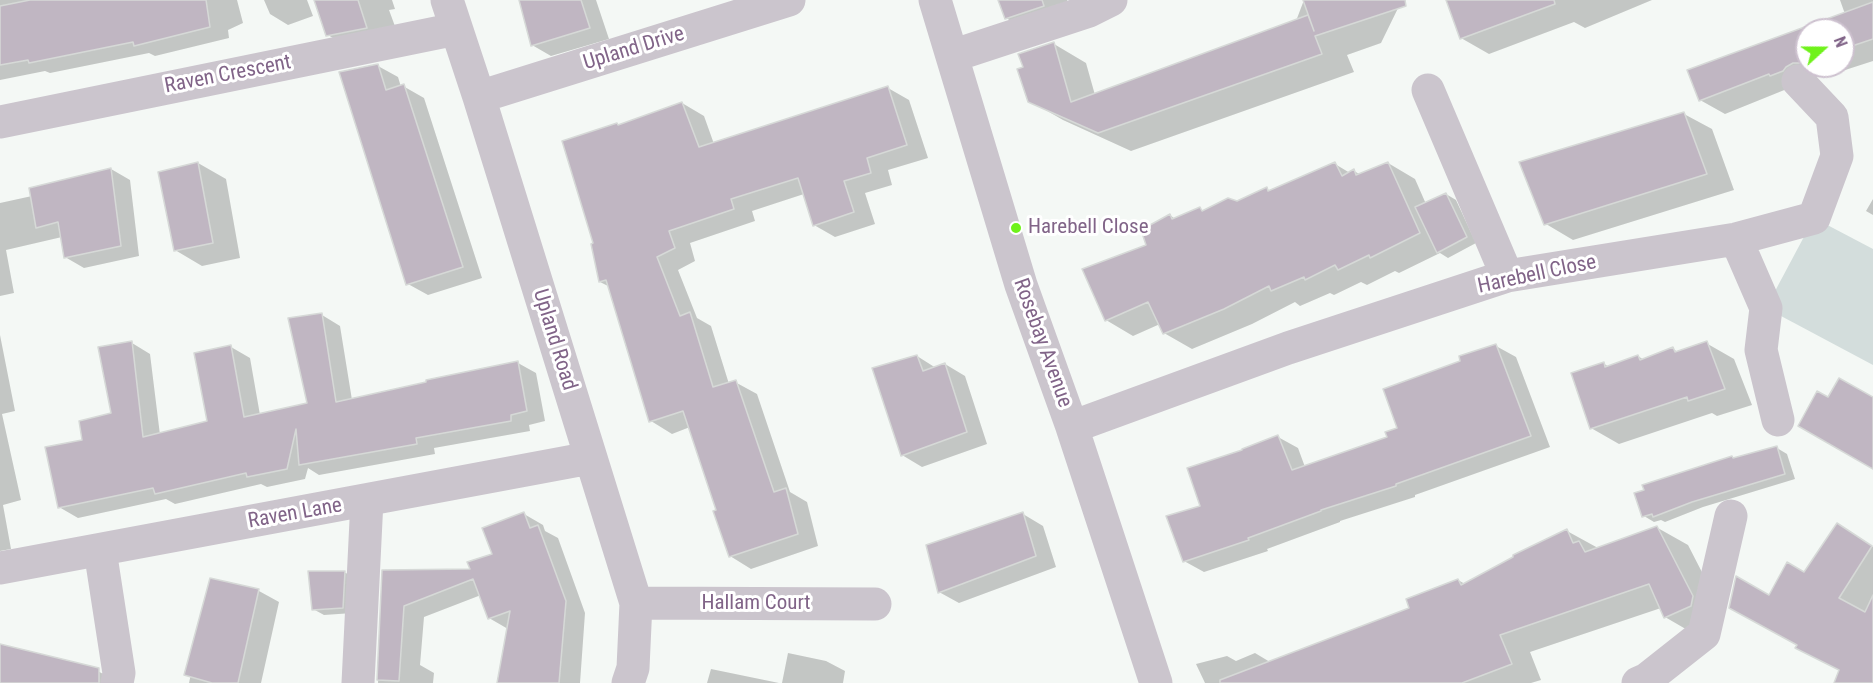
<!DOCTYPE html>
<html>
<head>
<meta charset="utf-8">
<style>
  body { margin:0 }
  #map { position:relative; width:1873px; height:683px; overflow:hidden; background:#f4f8f5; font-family:"Roboto Condensed",sans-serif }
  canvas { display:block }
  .north { position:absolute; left:1795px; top:18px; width:60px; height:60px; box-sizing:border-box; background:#fff; border:2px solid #cdc1cf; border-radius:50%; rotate:69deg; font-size:16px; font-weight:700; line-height:24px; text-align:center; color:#816488 }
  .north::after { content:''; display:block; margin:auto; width:21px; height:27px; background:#6ff21a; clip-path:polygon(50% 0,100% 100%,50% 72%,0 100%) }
</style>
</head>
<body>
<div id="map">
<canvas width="1873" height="683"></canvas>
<div class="north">N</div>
</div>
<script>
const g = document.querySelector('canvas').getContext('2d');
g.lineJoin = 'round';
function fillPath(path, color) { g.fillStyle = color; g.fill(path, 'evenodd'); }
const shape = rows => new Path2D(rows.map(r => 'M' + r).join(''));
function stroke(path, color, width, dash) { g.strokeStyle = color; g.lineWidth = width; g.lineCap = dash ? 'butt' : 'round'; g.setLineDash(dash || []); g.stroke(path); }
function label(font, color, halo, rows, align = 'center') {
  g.font = font + ' "Roboto Condensed",sans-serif'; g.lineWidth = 6; g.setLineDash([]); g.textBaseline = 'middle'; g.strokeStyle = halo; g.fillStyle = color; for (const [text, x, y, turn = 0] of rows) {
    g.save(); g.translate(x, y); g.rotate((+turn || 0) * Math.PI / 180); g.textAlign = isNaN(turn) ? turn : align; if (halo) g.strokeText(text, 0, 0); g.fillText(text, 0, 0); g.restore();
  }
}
const green = shape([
  [1814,218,1873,249,1873,365,1766,308]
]);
const shadow = shape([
  [0,0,237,0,243,23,228,30,229,38,155,56,149,53,50,73,45,71,0,80],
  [264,0,307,0,313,16,288,25,270,14],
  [316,0,392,0,395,9,389,10,396,29,346,46,328,35],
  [520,0,596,0,609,39,551,56,532,45],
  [999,0,1067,0,1076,25,1038,37,1006,18],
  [1304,0,1402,0,1381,43,1347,55,1354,72,1131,151,1063,120,1030,101,1025,68,1054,44,1086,63,1095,95,1296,21],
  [1448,0,1652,0,1585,28,1574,22,1489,54,1461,38],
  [1840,0,1873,0,1873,61,1839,72,1840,73,1830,77,1819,76,1725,114,1700,100,1689,71,1845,14],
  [1807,30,1843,30,1843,66,1807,66],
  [378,66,398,77,401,87,403,86,424,98,482,278,428,295,408,284],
  [888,88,909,100,928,158,888,170,892,185,865,193,875,224,835,237,814,225,804,194,752,211,755,221,690,243,695,261,678,270,697,318,711,326,729,384,735,382,757,394,790,492,807,502,818,546,751,569,730,556,718,511,690,427,672,434,651,421,610,287,600,282,595,244,619,126,682,103,704,116,714,144],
  [1684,114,1712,129,1734,190,1573,240,1546,224],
  [198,163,226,179,240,258,202,266,175,250],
  [1388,163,1415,179,1426,204,1446,194,1456,200,1476,243,1448,258,1440,253,1399,273,1395,271,1367,285,1361,282,1334,295,1330,293,1300,306,1295,302,1252,324,1192,349,1164,333,1160,324,1133,336,1106,320,1148,246,1170,215,1175,219,1200,209,1204,212,1237,203,1267,189,1271,191,1335,164,1350,173,1354,171,1361,175],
  [111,169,130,180,139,256,84,268,65,257,62,237,6,250,14,293,0,296,0,203,32,196],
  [1873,199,1873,215,1866,211],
  [322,315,340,326,352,400,518,363,536,373,545,421,529,425,530,431,434,448,435,454,319,475,308,468,305,479,267,487,261,484,175,504,166,499,78,518,59,507,83,441,112,414,132,343,150,354,160,435,209,423,231,347,250,358,260,415,308,404],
  [0,335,15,411,2,414,21,500,3,505,11,549,0,551],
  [1706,343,1734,359,1752,405,1717,416,1712,413,1619,444,1591,428,1603,363,1609,367,1638,356,1644,360,1673,349,1678,352],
  [1496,346,1516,357,1550,447,1415,495,1415,497,1340,521,1340,522,1267,549,1268,551,1204,572,1184,561,1202,507,1278,437,1298,448,1305,467,1389,437,1462,362],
  [917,356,936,368,945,364,965,376,987,444,922,467,902,455],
  [1777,448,1787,454,1795,479,1703,507,1665,522,1661,520,1654,522,1644,516,1732,457,1735,459],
  [524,514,543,525,545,531,558,538,585,613,580,683,499,683,508,629,489,618,481,595,424,617,420,665,434,673,433,683,378,683,384,572,472,571,494,555],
  [1023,514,1043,526,1056,567,959,603,939,592],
  [1656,527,1688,545,1724,615,1696,635,1665,617,1661,608,1530,652,1541,680,1531,683,1205,683,1196,664,1227,656,1236,661,1255,653,1270,662,1411,609,1458,580,1465,584,1567,531,1598,548],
  [1862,540,1873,547,1873,683,1855,683,1841,671,1797,648,1798,645,1769,597],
  [344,572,355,578,353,613,324,615,313,609],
  [211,579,259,591,279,602,261,683,189,683],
  [0,645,94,669,114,680,114,683,0,683],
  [788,653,826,661,845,671,843,683,782,683],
  [711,669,779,683,707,683]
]);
const building = shape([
  [30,0,206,0,210,27,134,46,133,42,29,63,28,60,0,65,0,6,30,0],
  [314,0,358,0,367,28,326,36,314,0],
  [519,0,581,0,590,28,531,46,519,0],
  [998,0,1042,0,1044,6,1005,19,998,0],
  [1303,0,1405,0,1406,6,1315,36,1322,54,1098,133,1028,102,1017,69,1023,67,1018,54,1054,42,1071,102,1308,15,1314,31,1303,0],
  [1446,0,1554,0,1555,4,1460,39,1446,0],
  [1873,2,1873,39,1843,49,1843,30,1807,30,1807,63,1793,63,1786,67,1783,71,1770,76,1769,74,1699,101,1687,70,1873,2],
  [378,64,386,90,404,84,463,267,406,285,339,72,378,64],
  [888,86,907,145,867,158,871,173,844,181,854,212,813,226,798,178,731,199,734,209,669,231,675,248,657,257,680,316,690,312,713,387,736,380,774,492,786,488,798,534,729,557,713,511,716,510,683,411,649,422,606,280,599,282,591,244,593,243,562,141,617,123,618,125,682,102,699,147,888,86],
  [1684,112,1707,174,1544,225,1519,162,1684,112],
  [198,162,213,243,174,251,158,172,198,162],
  [1335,162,1342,176,1354,169,1356,175,1388,162,1420,233,1370,258,1369,255,1338,270,1335,265,1305,280,1304,277,1271,291,1269,286,1224,309,1163,334,1148,302,1105,321,1082,269,1146,245,1141,230,1170,214,1172,219,1200,207,1202,211,1228,198,1237,201,1267,187,1268,191,1335,162],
  [111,168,121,246,64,258,58,222,36,228,29,188,111,168],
  [1446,193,1467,237,1437,253,1415,207,1446,193],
  [322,313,336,402,426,382,426,380,518,361,527,411,511,415,511,421,416,438,417,444,299,465,296,429,287,469,247,477,246,473,155,494,153,488,58,508,45,447,82,440,79,421,111,413,98,347,132,341,143,437,207,421,194,353,231,345,244,417,307,403,288,318,322,313],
  [1707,341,1725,389,1688,401,1687,397,1590,429,1571,373,1604,362,1605,367,1638,355,1640,360,1673,347,1675,352,1707,341],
  [1496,344,1531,436,1396,484,1396,486,1321,510,1321,511,1248,538,1249,540,1183,562,1166,516,1200,506,1187,468,1242,450,1242,449,1278,435,1292,470,1387,437,1385,432,1397,428,1383,389,1460,361,1459,356,1496,344],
  [917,355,923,371,945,363,967,432,901,456,872,368,917,355],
  [1839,378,1873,397,1873,469,1798,426,1817,391,1828,397,1839,378],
  [1777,446,1785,474,1692,502,1653,517,1652,514,1642,517,1634,493,1644,490,1642,485,1732,456,1733,458,1777,446],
  [524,512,530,528,538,525,566,601,559,683,497,683,510,611,488,619,473,579,404,606,399,681,377,680,382,570,470,569,467,562,492,554,482,528,524,512],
  [1023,512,1036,556,938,593,926,545,1023,512],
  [1837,523,1872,546,1839,598,1865,612,1873,595,1873,683,1834,683,1839,670,1795,648,1797,645,1729,608,1736,576,1769,595,1787,562,1804,572,1837,523],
  [1657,526,1693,596,1691,606,1664,618,1649,584,1500,635,1512,664,1462,683,1220,683,1220,680,1409,608,1406,599,1458,579,1461,585,1513,557,1513,555,1567,529,1573,543,1579,541,1585,552,1657,526],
  [308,571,345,571,343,608,312,610,308,571],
  [210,578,259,589,238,683,212,683,184,675,210,578],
  [0,644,99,668,99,683,0,683,0,644]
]);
const minor = shape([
  [447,0,479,97,636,603,633,668,628,683],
  [935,0,1021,285,1072,427,1156,683],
  [952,56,1089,11,1111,0],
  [1428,90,1507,276],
  [479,97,789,0],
  [0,122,456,29],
  [1736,239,1766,308,1761,350,1778,420],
  [1072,427,1288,348,1507,276,1736,239,1814,218,1837,156,1832,117,1798,81],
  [100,550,119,673,117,683],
  [0,568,590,458],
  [636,603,875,604],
  [358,683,367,500],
  [1638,683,1647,679,1704,634,1731,516]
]);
const markers = [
  [1016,228,6,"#6ff21a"]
];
const streetNames = [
  ["Upland Drive",634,49,-17],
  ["Raven Crescent",228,75,-11],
  ["Harebell Close",1537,275,-12],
  ["Upland Road",554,340,73],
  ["Rosebay Avenue",1042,343,70],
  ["Raven Lane",295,514,-10],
  ["Hallam Court",756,604]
];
const poiNames = [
  ["Harebell Close",1028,228]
];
fillPath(green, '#d3dddc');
fillPath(shadow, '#0003');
fillPath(building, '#c0b6c2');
stroke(building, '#d6d9d7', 1.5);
stroke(minor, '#cbc5cd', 33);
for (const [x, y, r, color] of markers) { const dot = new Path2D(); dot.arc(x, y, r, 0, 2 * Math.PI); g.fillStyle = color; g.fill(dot); stroke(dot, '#fff', 2); }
label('21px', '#816488', '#fff', streetNames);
label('21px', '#816488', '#fff', poiNames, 'left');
</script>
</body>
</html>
